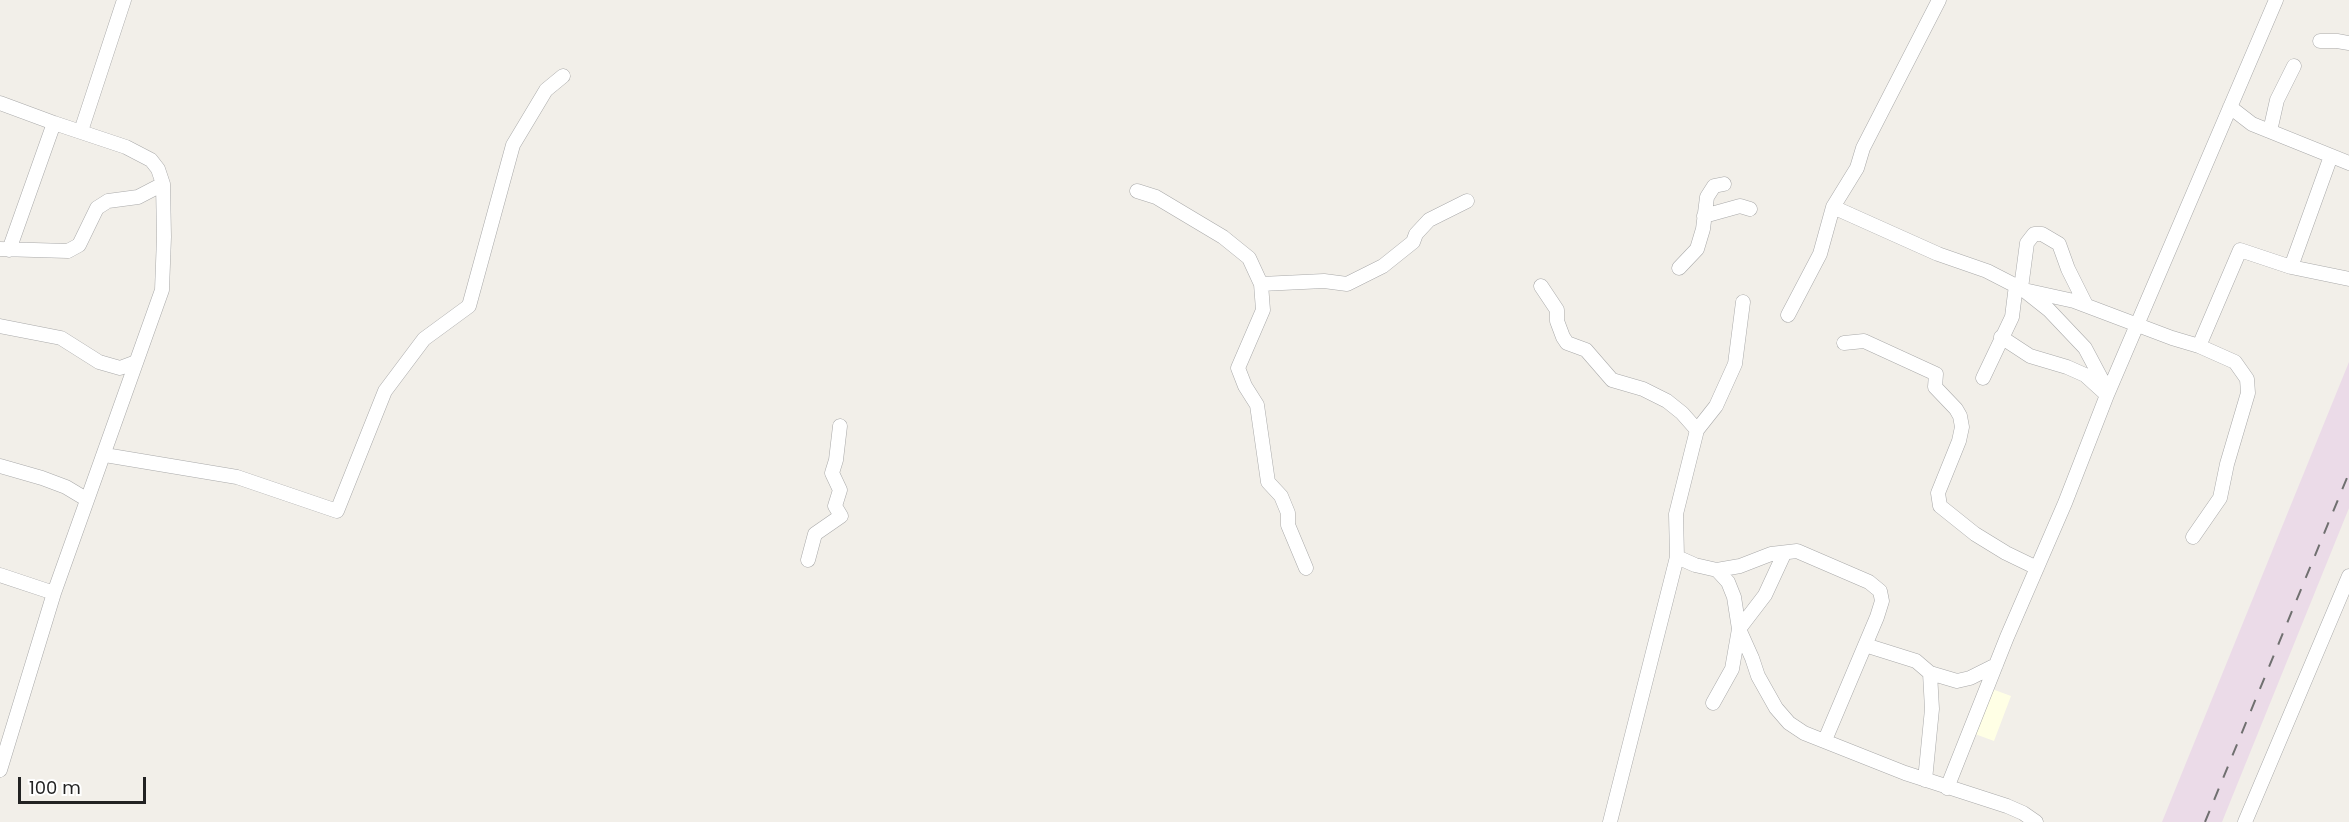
<!DOCTYPE html>
<html>
<head>
<meta charset="utf-8">
<style>
  body { margin:0 }
  #map { position:relative; width:2349px; height:822px; overflow:hidden; background:#f2efe9; font-family:Poppins,sans-serif }
  canvas { display:block }
  .scale { position:absolute; left:18px; top:777px; width:128px; height:27px; box-sizing:border-box; border:3px solid #222; border-top:0; padding-left:8px; font-size:18px; line-height:21px; white-space:nowrap; color:#222; -webkit-text-stroke:4px #fff; paint-order:stroke }
</style>
</head>
<body>
<div id="map">
<canvas width="2349" height="822"></canvas>
<div class="scale">100 m</div>
</div>
<script>
const g = document.querySelector('canvas').getContext('2d');
g.lineJoin = 'round';
function fillPath(path, color) { g.fillStyle = color; g.fill(path, 'evenodd'); }
const shape = rows => new Path2D(rows.map(r => 'M' + r).join(''));
function stroke(path, color, width, dash) { g.strokeStyle = color; g.lineWidth = width; g.lineCap = dash ? 'butt' : 'round'; g.setLineDash(dash || []); g.stroke(path); }
const industrial = shape([
  [2349,362,2349,508,2222,822,2162,822]
]);
const education = shape([
  [1992,689,2011,696,1994,741,1975,734]
]);
const minor = shape([
  [2320,41,2337,41,2349,43],
  [0,103,54,123,126,147,151,160,158,169,163,184,164,237,162,290,54,593,0,770],
  [2230,107,2252,124,2349,163],
  [81,131,124,0],
  [2270,131,2277,100,2294,66],
  [1137,191,1156,197,1223,237,1249,258,1261,284,1324,281,1347,284,1383,266,1413,242,1416,234,1429,220,1467,201],
  [1833,207,1938,254,1987,271,2024,290,2074,301,2172,338,2199,346,2235,362,2247,379,2248,393,2227,464,2220,498,2193,537],
  [1704,216,1740,206,1750,209],
  [0,249,68,251,79,245,97,208,108,201,138,197,163,184],
  [9,250,54,123],
  [2291,267,2331,156],
  [1679,268,1697,249,1703,229,1707,197,1714,186,1724,184],
  [1261,284,1263,310,1238,368,1245,386,1257,405,1268,482,1281,496,1288,513,1288,525,1306,568],
  [1541,286,1557,310,1557,321,1563,337,1567,343,1586,350,1612,380,1643,389,1667,401,1682,413,1697,430],
  [2021,288,2027,243,2034,234,2042,234,2059,244,2068,269,2086,305],
  [1788,315,1820,254,1833,207,1857,168,1863,148,1939,0],
  [0,326,61,338,99,362,120,368,136,362],
  [2001,337,2030,356,2067,367,2085,375,2107,395,2276,0],
  [1844,343,1864,341,1936,374,1935,387,1956,409,1960,416,1962,427,1959,441,1938,493,1940,506,1975,534,2006,553,2037,568],
  [2199,346,2240,250,2291,267,2349,279],
  [1983,378,2012,317,2016,285],
  [105,455,237,477,337,511,385,391,424,339,469,306,513,145,546,90,563,76],
  [0,466,42,478,66,487,86,499],
  [1677,557,1695,565,1717,570,1728,582,1734,597,1739,629,1752,658,1758,676,1776,708,1789,723,1804,733,1905,773,2007,806,2023,813,2036,822],
  [808,560,815,534,841,516,835,506,840,490,832,473,836,460,840,426],
  [1717,570,1740,566,1771,554,1797,551,1869,582,1880,591,1882,601,1877,617,1825,740],
  [0,575,54,593],
  [1865,645,1916,661,1930,673,1957,681,1970,678,1996,665],
  [1713,703,1732,669,1739,629,1765,595,1784,554],
  [1925,780,1932,709,1930,673],
  [1947,788,2007,637,2065,503,2107,395,2102,380,2085,348,2049,310,2025,291],
  [1610,822,1677,557,1676,514,1697,430,1716,406,1735,364,1743,302],
  [2245,822,2349,576]
]);
const rail = shape([
  [2205,822,2349,473]
]);
fillPath(industrial, '#ebdbe8');
fillPath(education, '#ffffe5');
stroke(minor, '#a9a9a9', 15);
stroke(minor, '#fff', 14);
stroke(rail, '#707070', 2, [12, 12]);
</script>
</body>
</html>
